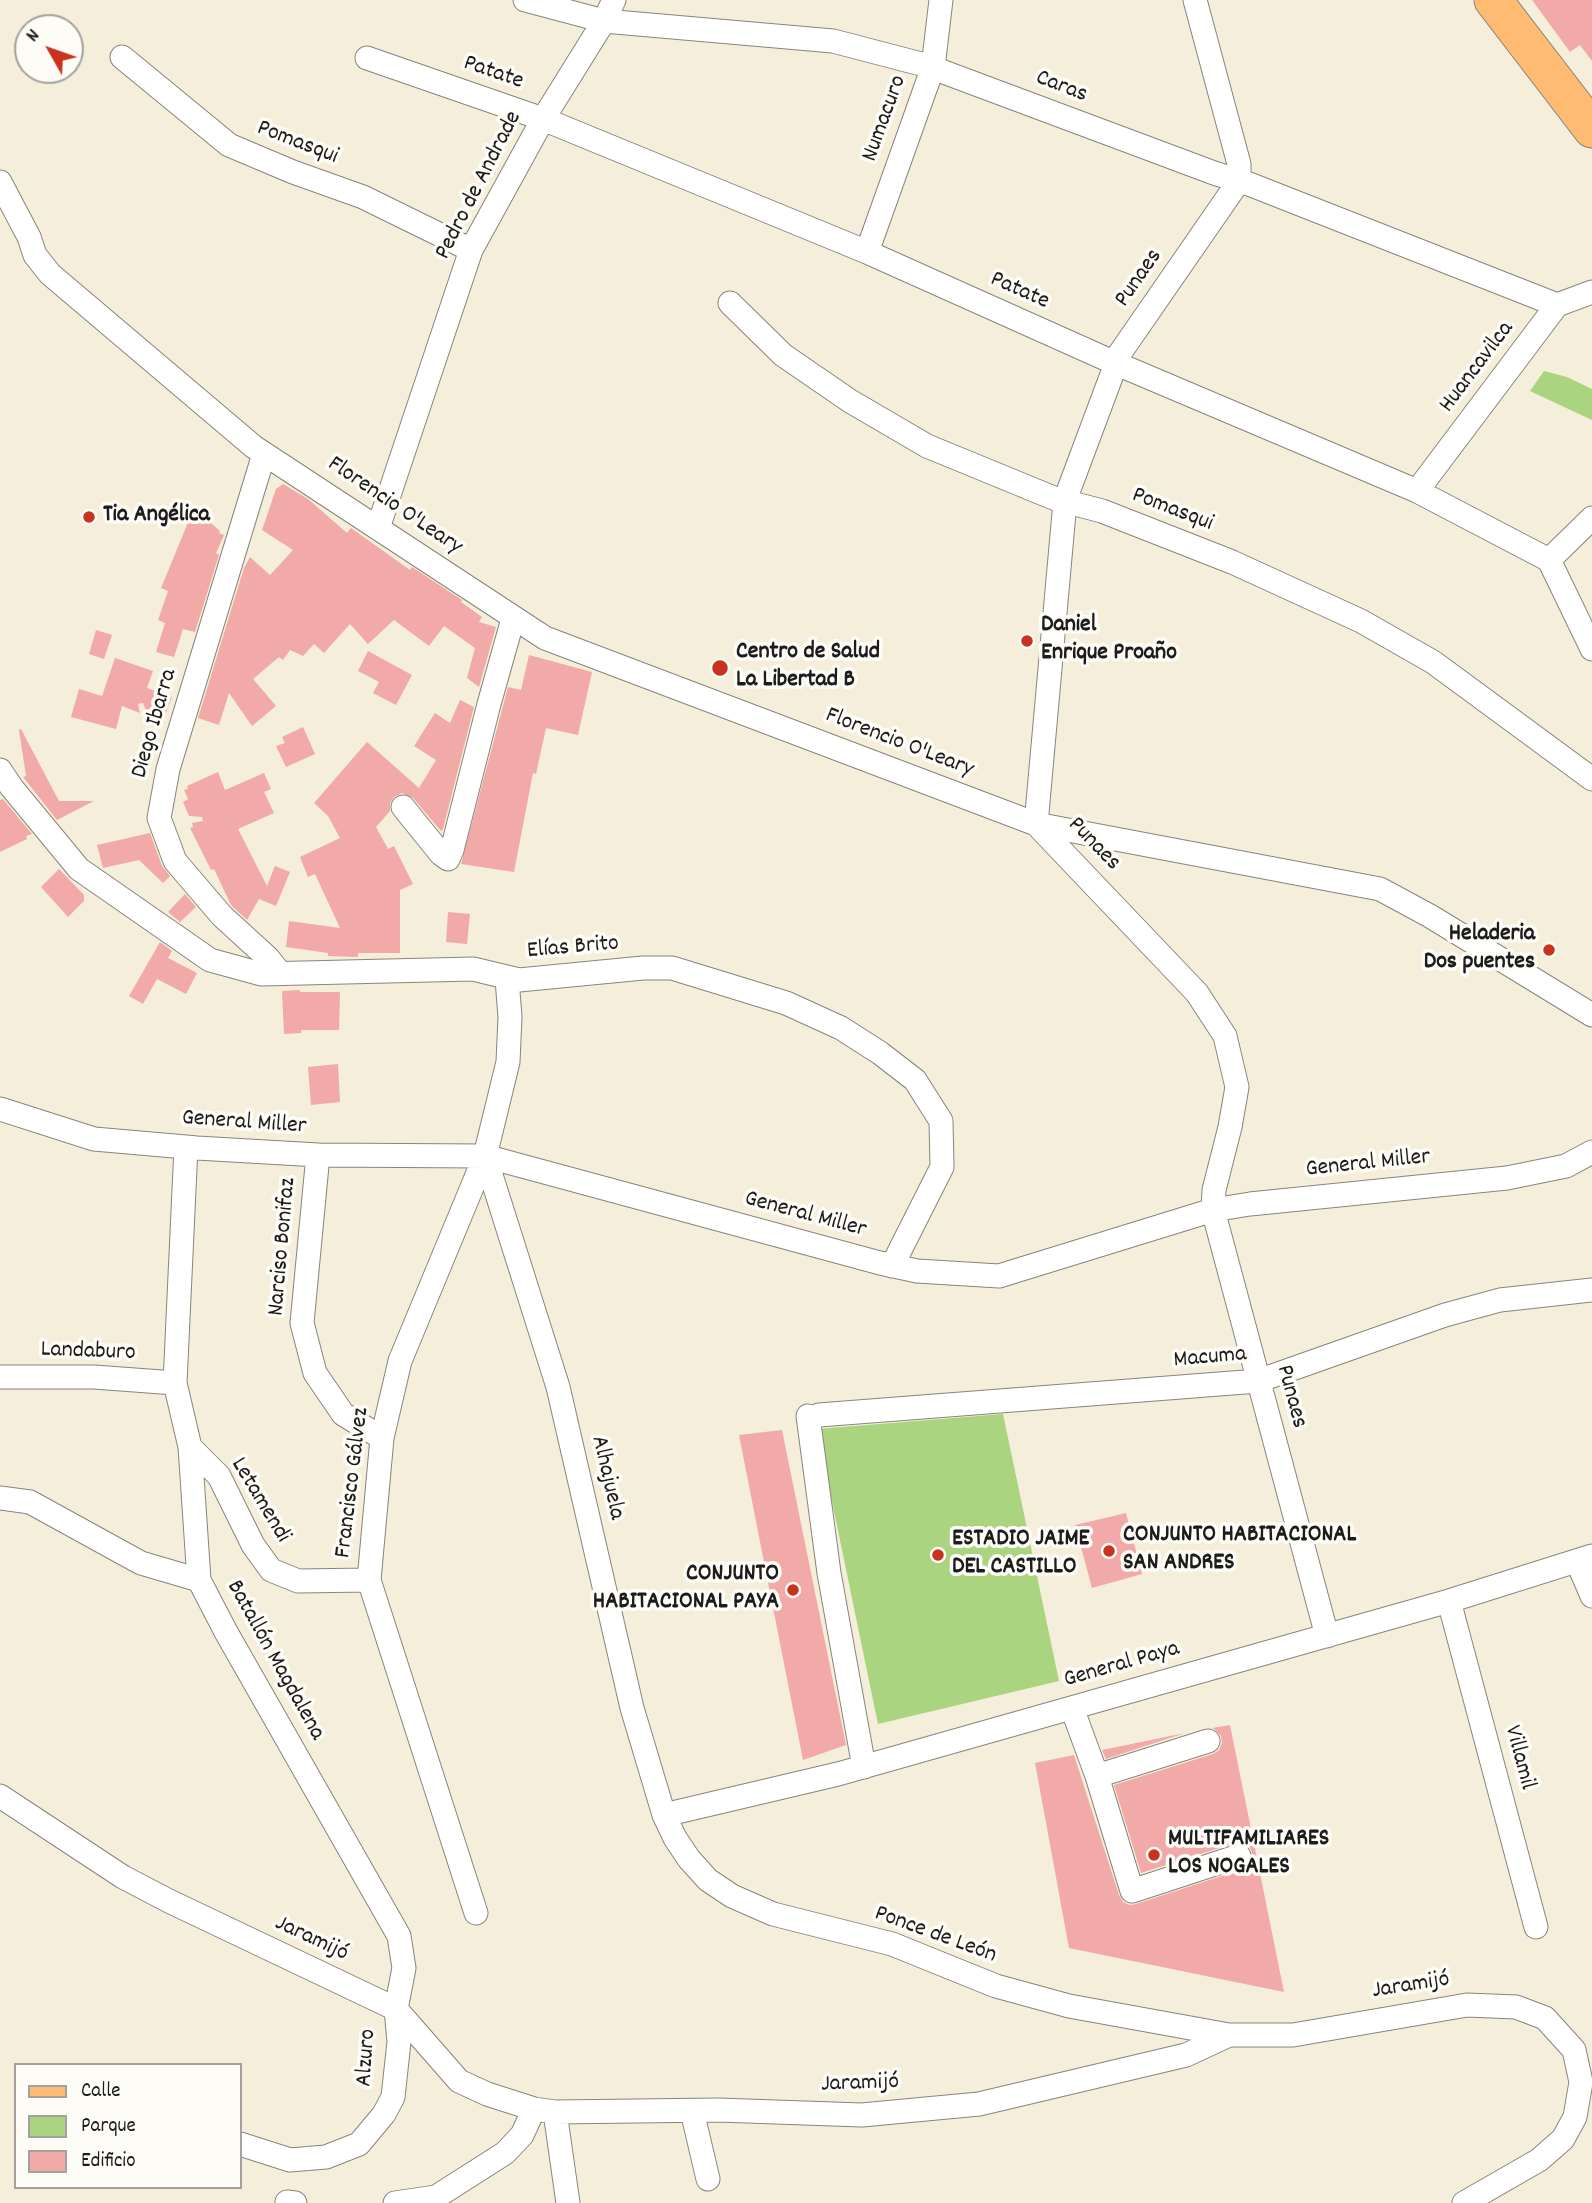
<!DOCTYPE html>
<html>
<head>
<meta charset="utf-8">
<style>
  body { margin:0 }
  #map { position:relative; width:1592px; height:2203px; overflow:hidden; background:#f4eeda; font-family:Dekko,sans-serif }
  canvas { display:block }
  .legend { position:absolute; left:14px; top:2063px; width:228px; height:126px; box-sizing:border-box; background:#fdfcf7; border:2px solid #a3a29f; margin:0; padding:9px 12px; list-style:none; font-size:21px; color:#1c1c1c }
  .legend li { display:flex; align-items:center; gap:14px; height:35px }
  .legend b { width:35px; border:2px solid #a3a29f }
  .north { position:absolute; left:14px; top:14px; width:70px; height:70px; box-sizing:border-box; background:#fdfcf7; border:2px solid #a3a29f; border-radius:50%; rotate:310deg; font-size:19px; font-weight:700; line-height:28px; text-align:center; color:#1c1c1c }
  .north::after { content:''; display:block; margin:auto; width:24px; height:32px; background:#c8321e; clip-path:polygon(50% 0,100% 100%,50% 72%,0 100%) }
</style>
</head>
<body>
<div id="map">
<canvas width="1592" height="2203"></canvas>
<ul class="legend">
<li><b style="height:9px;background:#febb71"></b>Calle</li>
<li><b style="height:19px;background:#aad47f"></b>Parque</li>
<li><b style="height:19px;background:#f1aaa7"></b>Edificio</li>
</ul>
<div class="north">N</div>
</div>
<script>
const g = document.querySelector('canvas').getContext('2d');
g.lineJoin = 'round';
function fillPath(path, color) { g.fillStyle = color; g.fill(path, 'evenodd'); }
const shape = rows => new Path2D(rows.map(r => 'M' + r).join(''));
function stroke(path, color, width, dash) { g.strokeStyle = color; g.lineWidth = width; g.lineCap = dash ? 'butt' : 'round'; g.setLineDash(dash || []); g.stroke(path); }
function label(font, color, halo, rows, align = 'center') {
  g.font = font + ' Dekko,sans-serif'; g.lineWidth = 7; g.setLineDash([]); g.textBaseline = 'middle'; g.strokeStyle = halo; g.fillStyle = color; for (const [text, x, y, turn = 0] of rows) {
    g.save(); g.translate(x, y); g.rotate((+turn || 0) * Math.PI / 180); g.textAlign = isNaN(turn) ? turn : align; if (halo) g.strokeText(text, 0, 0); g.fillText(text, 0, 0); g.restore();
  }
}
const green = shape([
  [1544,371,1567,377,1592,389,1592,420,1530,391],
  [1003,1414,1059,1681,878,1724,817,1429]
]);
const building = shape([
  [1532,0,1592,0,1592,61,1580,45,1570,52],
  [283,484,308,499,347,533,351,528,410,570,412,567,462,600,461,602,482,617,479,622,496,627,479,687,467,678,475,648,444,626,429,646,394,620,368,644,350,624,324,653,314,644,303,656,290,650,283,660,279,657,253,679,276,706,252,726,229,693,219,725,198,718,244,568,250,557,270,575,293,550,262,530,276,489],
  [194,508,220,531,219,533,224,535,216,553,219,555,195,632,183,629,174,657,156,652,165,623,158,620,168,591,161,588],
  [96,630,112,635,104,659,89,654],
  [368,651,412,675,396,705,373,693,379,682,358,671],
  [529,655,592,672,578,735,546,728,536,774,533,773,514,872,461,864,508,687,521,690],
  [115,658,153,671,147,688,172,697,163,721,148,716,143,703,138,704,140,713,122,706,116,729,71,717,79,689,102,696],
  [460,700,474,707,443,829,441,831,413,798,402,793,394,797,390,803,390,811,376,827,388,849,394,846,413,884,400,890,400,953,358,953,358,957,328,956,328,953,286,947,289,921,340,928,315,874,308,877,300,857,340,838,328,816,314,803,367,742,419,788,436,760,414,746,435,713,450,723],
  [303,727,315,754,286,767,276,746,285,743,282,737],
  [21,729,59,801,94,801,57,820,23,777,26,776,19,730],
  [218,772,225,790,264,773,271,789,264,792,274,813,238,829,267,886,275,866,290,872,276,906,259,899,247,920,231,905,214,869,211,870,190,828,193,827,192,823,203,821,202,817,189,816,183,802,188,799,184,790,188,789,187,786],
  [3,799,32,834,26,836,27,839,0,852,0,800],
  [150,833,162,866,170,876,163,883,139,860,103,868,97,845],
  [59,869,84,895,84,901,68,917,41,887],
  [185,894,196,907,180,922,168,912],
  [448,912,470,914,467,944,446,942],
  [160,942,172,951,168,958,197,973,186,994,157,979,143,1004,129,996],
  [300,990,300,992,340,992,339,1030,301,1030,301,1033,284,1034,282,991],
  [338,1064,340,1102,311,1105,308,1067],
  [782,1430,846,1745,803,1760,739,1435],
  [1126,1513,1142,1574,1092,1588,1075,1525],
  [1230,1725,1284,1992,1069,1948,1035,1763,1074,1755,1119,1895,1123,1902,1130,1905,1136,1904,1243,1869,1250,1865,1252,1852,1249,1846,1243,1843,1235,1843,1141,1873,1114,1785,1213,1754,1219,1750,1222,1743,1221,1736,1213,1728],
  [1185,1733,1106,1759,1102,1750]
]);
const minor = shape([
  [525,0,604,21,833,41,925,65,1214,173,1249,184,1557,305],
  [1195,0,1239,164,1239,181,1120,353,1068,492,1064,513,1036,824,1197,993,1225,1036,1237,1087,1230,1127,1214,1190,1213,1210,1327,1636],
  [122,57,229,145,293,172,363,197,471,250],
  [367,58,543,119,867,252,1115,363,1417,491,1549,560,1592,649],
  [0,182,29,237,35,255,50,274,254,447,545,638,1036,824,1380,889,1430,916,1592,1015],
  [867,252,933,67,941,0],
  [730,303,783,355,850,401,927,446,1056,499,1102,511,1232,562,1361,621,1433,662,1592,779],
  [264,454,168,769,159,818,175,861,222,916,268,958,280,973],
  [1417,491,1557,305,1592,292],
  [378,528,471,250,543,119,604,21,614,0],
  [1549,560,1592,518],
  [0,770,12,788,79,869,210,960,261,974,473,969,519,980,643,968,672,968,786,1003,841,1028,880,1053,915,1080,941,1121,942,1167,892,1266],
  [403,807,441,854,448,859,452,850,489,704,513,619],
  [0,1109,94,1139,197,1148,318,1155,485,1156,880,1263,917,1271,999,1276,1213,1210,1250,1204,1507,1178,1566,1166,1592,1152],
  [186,1147,175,1383,190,1447,199,1580,226,1632,399,1936,404,1968,396,2009,399,2042,393,2097,384,2114,359,2144,326,2157,290,2160,240,2144],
  [318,1155,302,1323,315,1373,343,1414,382,1438],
  [485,1156,558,1387,632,1708,664,1815,675,1838,689,1859,708,1880,732,1896,773,1914,892,1944,996,1986,1069,2006,1229,2035],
  [0,1377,94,1377,175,1383],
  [819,1415,1258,1381,1445,1315,1500,1300,1592,1290],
  [808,1416,829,1573,864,1767],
  [190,1447,219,1476,253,1545,271,1570,298,1581,369,1580],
  [0,1498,30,1502,141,1563,199,1580],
  [1577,1561,1592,1596],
  [1449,1601,1536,1927],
  [1072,1708,1097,1776,1208,1741],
  [1097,1776,1132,1891,1239,1856],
  [0,1796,123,1877,169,1901,396,2009,459,2081,487,2094,534,2109,555,2112,718,2110,862,2115,979,2104,1186,2055,1229,2035,1293,2035,1467,2005,1516,2007,1545,2018,1574,2050,1581,2082,1575,2117,1563,2139,1539,2160,1464,2203],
  [664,1815,838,1774,1449,1601,1592,1556],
  [476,1913,369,1580,382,1438,400,1361,485,1156,508,1062,510,1017,507,979],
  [692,2111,708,2179],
  [555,2112,568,2203],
  [287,2202,295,2203],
  [395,2203,436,2197,505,2153,522,2135,534,2109]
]);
const primary = shape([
  [1493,0,1592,129]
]);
const markers = [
  [89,517,7,"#c8321e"],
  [1027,641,7,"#c8321e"],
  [720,668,9,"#c8321e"],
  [1549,950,7,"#c8321e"],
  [1109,1551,7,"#c8321e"],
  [938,1555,7,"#c8321e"],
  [793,1590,7,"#c8321e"],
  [1154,1855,7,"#c8321e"]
];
const streetNames = [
  ["Patate",493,74,19],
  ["Caras",1061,88,21],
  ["Numacuro",886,119,-70],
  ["Pomasqui",297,144,21],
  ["Pedro de Andrade",480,186,-63],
  ["Punaes",1140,279,-55],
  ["Patate",1019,292,24],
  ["Huancavilca",1478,368,-53],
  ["Florencio O'Leary",394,507,34],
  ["Pomasqui",1172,511,21],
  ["Diego Ibarra",156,724,-74],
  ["Florencio O'Leary",899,744,21],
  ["Punaes",1093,845,46],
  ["Elías Brito",573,949,-5],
  ["General Miller",244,1124,4],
  ["General Miller",1368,1165,-6],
  ["General Miller",805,1216,15],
  ["Narciso Bonifaz",284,1247,-85],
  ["Landaburo",88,1353,2],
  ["Macuma",1210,1359,-5],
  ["Punaes",1290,1397,75],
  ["Alhajuela",606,1478,77],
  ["Francisco Gálvez",354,1483,-83],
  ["Letamendi",259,1501,59],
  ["Batallón Magdalena",274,1661,61],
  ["General Paya",1122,1666,-16],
  ["Villamil",1518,1758,75],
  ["Ponce de León",935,1936,20],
  ["Jaramijó",311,1940,25],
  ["Jaramijó",1411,1987,-9],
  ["Alzuro",368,2058,-86],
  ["Jaramijó",860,2085,-2]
];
const poiNames = [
  ["Tia Angélica",103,517],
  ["Daniel",1041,627],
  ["Enrique Proaño",1041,655],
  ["Centro de Salud",736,654],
  ["La Libertad B",736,682],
  ["Heladeria",1535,936,"right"],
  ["Dos puentes",1535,964,"right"],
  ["CONJUNTO HABITACIONAL",1123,1537],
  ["SAN ANDRES",1123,1565],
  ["ESTADIO JAIME",952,1541],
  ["DEL CASTILLO",952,1569],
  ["CONJUNTO",779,1576,"right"],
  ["HABITACIONAL PAYA",779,1604,"right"],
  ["MULTIFAMILIARES",1168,1841],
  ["LOS NOGALES",1168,1869]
];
fillPath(green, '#aad47f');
fillPath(building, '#f1aaa7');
stroke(minor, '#88857b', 25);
stroke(primary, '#88857b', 39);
stroke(minor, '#fff', 23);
stroke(primary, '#febb71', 37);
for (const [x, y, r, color] of markers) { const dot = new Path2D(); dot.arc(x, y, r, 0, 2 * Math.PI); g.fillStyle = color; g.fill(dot); stroke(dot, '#fdfcf7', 2.5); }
label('24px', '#1c1c1c', '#fdfcf7', streetNames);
label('bold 24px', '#1c1c1c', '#fdfcf7', poiNames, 'left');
</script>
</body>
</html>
